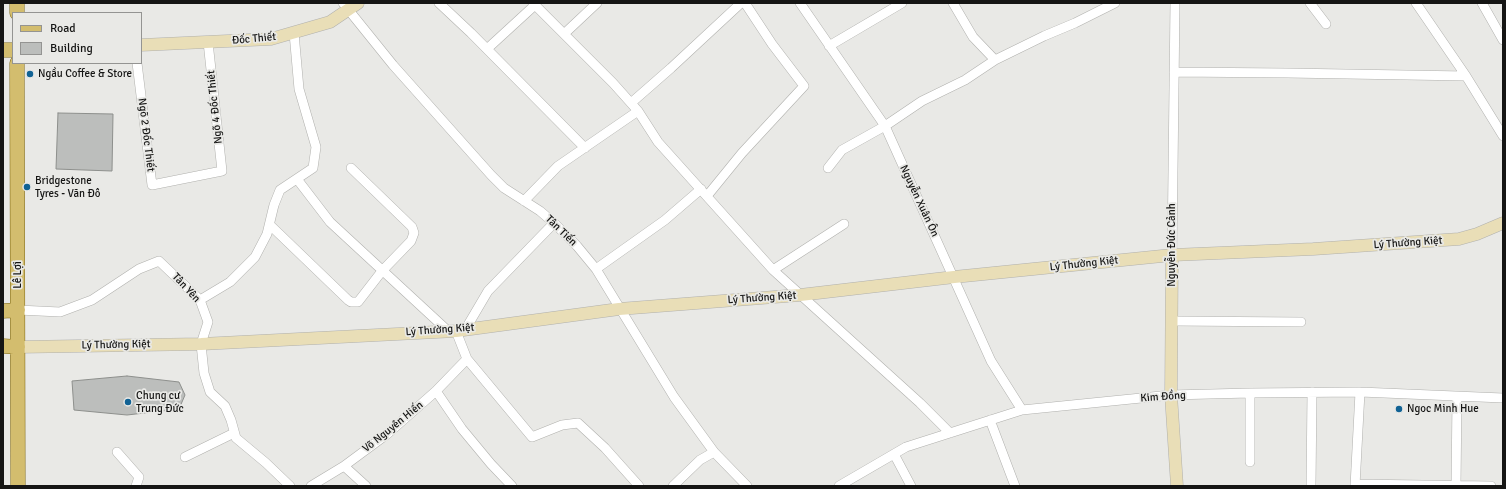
<!DOCTYPE html>
<html>
<head>
<meta charset="utf-8">
<style>
  body { margin:0 }
  #map { position:relative; width:1506px; height:489px; overflow:hidden; background:#e9e9e6; font-family:Signika,sans-serif }
  canvas { display:block }
  .frame { position:absolute; inset:0; border:4px solid #151514; pointer-events:none }
  .legend { position:absolute; left:12px; top:12px; width:130px; height:52px; box-sizing:border-box; background:#e9e9e6; border:1px solid #949492; margin:0; padding:5px 7px; list-style:none; font-size:12px; color:#151514 }
  .legend li { display:flex; align-items:center; gap:8px; height:20px }
  .legend b { width:20px; border:1px solid #949492 }
</style>
</head>
<body>
<div id="map">
<canvas width="1506" height="489"></canvas>
<div class="frame"></div>
<ul class="legend">
<li><b style="height:5px;background:#d3bd6e"></b>Road</li>
<li><b style="height:11px;background:#bcbebc"></b>Building</li>
</ul>
</div>
<script>
const g = document.querySelector('canvas').getContext('2d');
g.lineJoin = 'round';
function fillPath(path, color) { g.fillStyle = color; g.fill(path, 'evenodd'); }
const shape = rows => new Path2D(rows.map(r => 'M' + r).join(''));
function stroke(path, color, width, dash) { g.strokeStyle = color; g.lineWidth = width; g.lineCap = dash ? 'butt' : 'round'; g.setLineDash(dash || []); g.stroke(path); }
function label(font, color, halo, rows, align = 'center') {
  g.font = font + ' Signika,sans-serif'; g.lineWidth = 3.5; g.setLineDash([]); g.textBaseline = 'middle'; g.strokeStyle = halo; g.fillStyle = color; for (const [text, x, y, turn = 0] of rows) {
    g.save(); g.translate(x, y); g.rotate((+turn || 0) * Math.PI / 180); g.textAlign = isNaN(turn) ? turn : align; if (halo) g.strokeText(text, 0, 0); g.fillText(text, 0, 0); g.restore();
  }
}
const building = shape([
  [58,113,113,114,112,171,56,169,58,113],
  [127,376,179,382,185,395,179,409,127,415,74,410,72,381,127,376]
]);
const street = shape([
  [343,3,393,65,491,175,504,188,540,211,554,223,577,246,596,269,674,397,714,452,747,486],
  [439,3,471,33,585,148],
  [533,3,613,83,638,111,658,142,773,270,920,403,950,433],
  [800,3,885,126,991,361,1022,410],
  [953,3,973,37,995,60],
  [1310,3,1326,24],
  [1416,3,1466,76,1503,136],
  [1482,3,1503,40],
  [564,34,597,3],
  [829,46,902,3],
  [487,49,535,5],
  [137,63,152,185,222,171,208,42],
  [1174,72,1287,73,1466,76],
  [631,103,671,68,741,3],
  [828,168,842,150,885,126,922,101,965,80,995,60,1044,36,1075,23,1115,3],
  [297,179,330,222,448,331],
  [707,196,742,153,804,86,772,44,745,3],
  [524,201,558,166,638,111],
  [270,225,348,300,351,302,358,302,382,271,411,241,414,233,412,227,351,168],
  [1172,255,1175,3],
  [596,269,665,220,701,189],
  [773,270,844,224],
  [200,300,230,282,255,257,267,234,274,205,280,190,313,168,316,147,299,89,294,33],
  [18,310,60,312,92,300,139,269,159,261,200,300,208,322,201,344,204,373,210,392,225,406,231,420,236,438,266,463,290,486],
  [1172,321,1301,322],
  [465,330,488,291,554,223],
  [456,331,467,359,532,437,562,425,578,423,605,448,639,486],
  [436,391,462,429,491,464,512,486],
  [990,420,1015,486],
  [117,452,139,477,136,486],
  [894,454,911,486],
  [185,457,234,433],
  [1250,462,1250,393],
  [344,466,366,486],
  [1355,484,1491,486],
  [311,486,344,466,386,435,436,391,467,359],
  [673,486,700,460,714,452],
  [839,486,906,447,1022,410,1171,395,1250,393,1360,392,1503,398],
  [1311,486,1312,392],
  [1355,486,1360,392],
  [1456,486,1457,397]
]);
const secondary = shape([
  [141,45,271,39,330,22,358,3],
  [1172,255,1171,395,1177,486],
  [18,347,201,344,456,331,619,309,800,295,954,277,1172,255,1313,249,1459,239,1477,234,1503,223]
]);
const primary = shape([
  [17,13,17,3],
  [3,50,13,50],
  [17,63,18,486],
  [3,311,18,310],
  [3,346,18,347]
]);
const markers = [
  [30,74,4,"#116294"],
  [27,187,4,"#116294"],
  [128,402,4,"#116294"],
  [1399,409,4,"#116294"]
];
const streetNames = [
  ["Đốc Thiết",254,39,-5],
  ["Ngõ 4 Đốc Thiết",215,107,-96],
  ["Ngõ 2 Đốc Thiết",146,135,83],
  ["Nguyễn Xuân Ôn",919,201,65],
  ["Tân Tiến",561,231,44],
  ["Lý Thường Kiệt",1408,243,-4],
  ["Nguyễn Đức Cảnh",1172,245,-90],
  ["Lý Thường Kiệt",1084,264,-6],
  ["Lê Lợi",18,275,-90],
  ["Tân Yên",186,288,47],
  ["Lý Thường Kiệt",762,298,-4],
  ["Lý Thường Kiệt",440,330,-4],
  ["Lý Thường Kiệt",116,345,-1],
  ["Kim Đồng",1163,397,-4],
  ["Võ Nguyên Hiến",393,427,-39]
];
const poiNames = [
  ["Ngầu Coffee & Store",38,74],
  ["Bridgestone",35,181],
  ["Tyres - Văn Đô",35,194],
  ["Chung cư",136,396],
  ["Trung Đức",136,409],
  ["Ngoc Minh Hue",1407,409]
];
fillPath(building, '#bcbebc');
stroke(building, '#8d8f8c', 1);
stroke(street, '#b0b0ad', 10);
stroke(secondary, '#b0b0ad', 13);
stroke(primary, '#7d6610', 15);
stroke(street, '#fff', 9);
stroke(secondary, '#e9deb7', 12);
stroke(primary, '#d3bd6e', 14);
for (const [x, y, r, color] of markers) { const dot = new Path2D(); dot.arc(x, y, r, 0, 2 * Math.PI); g.fillStyle = color; g.fill(dot); stroke(dot, '#e9e9e6', 1.5); }
label('11px', '#151514', '#e9e9e6', streetNames);
label('11px', '#151514', '#e9e9e6', poiNames, 'left');
</script>
</body>
</html>
